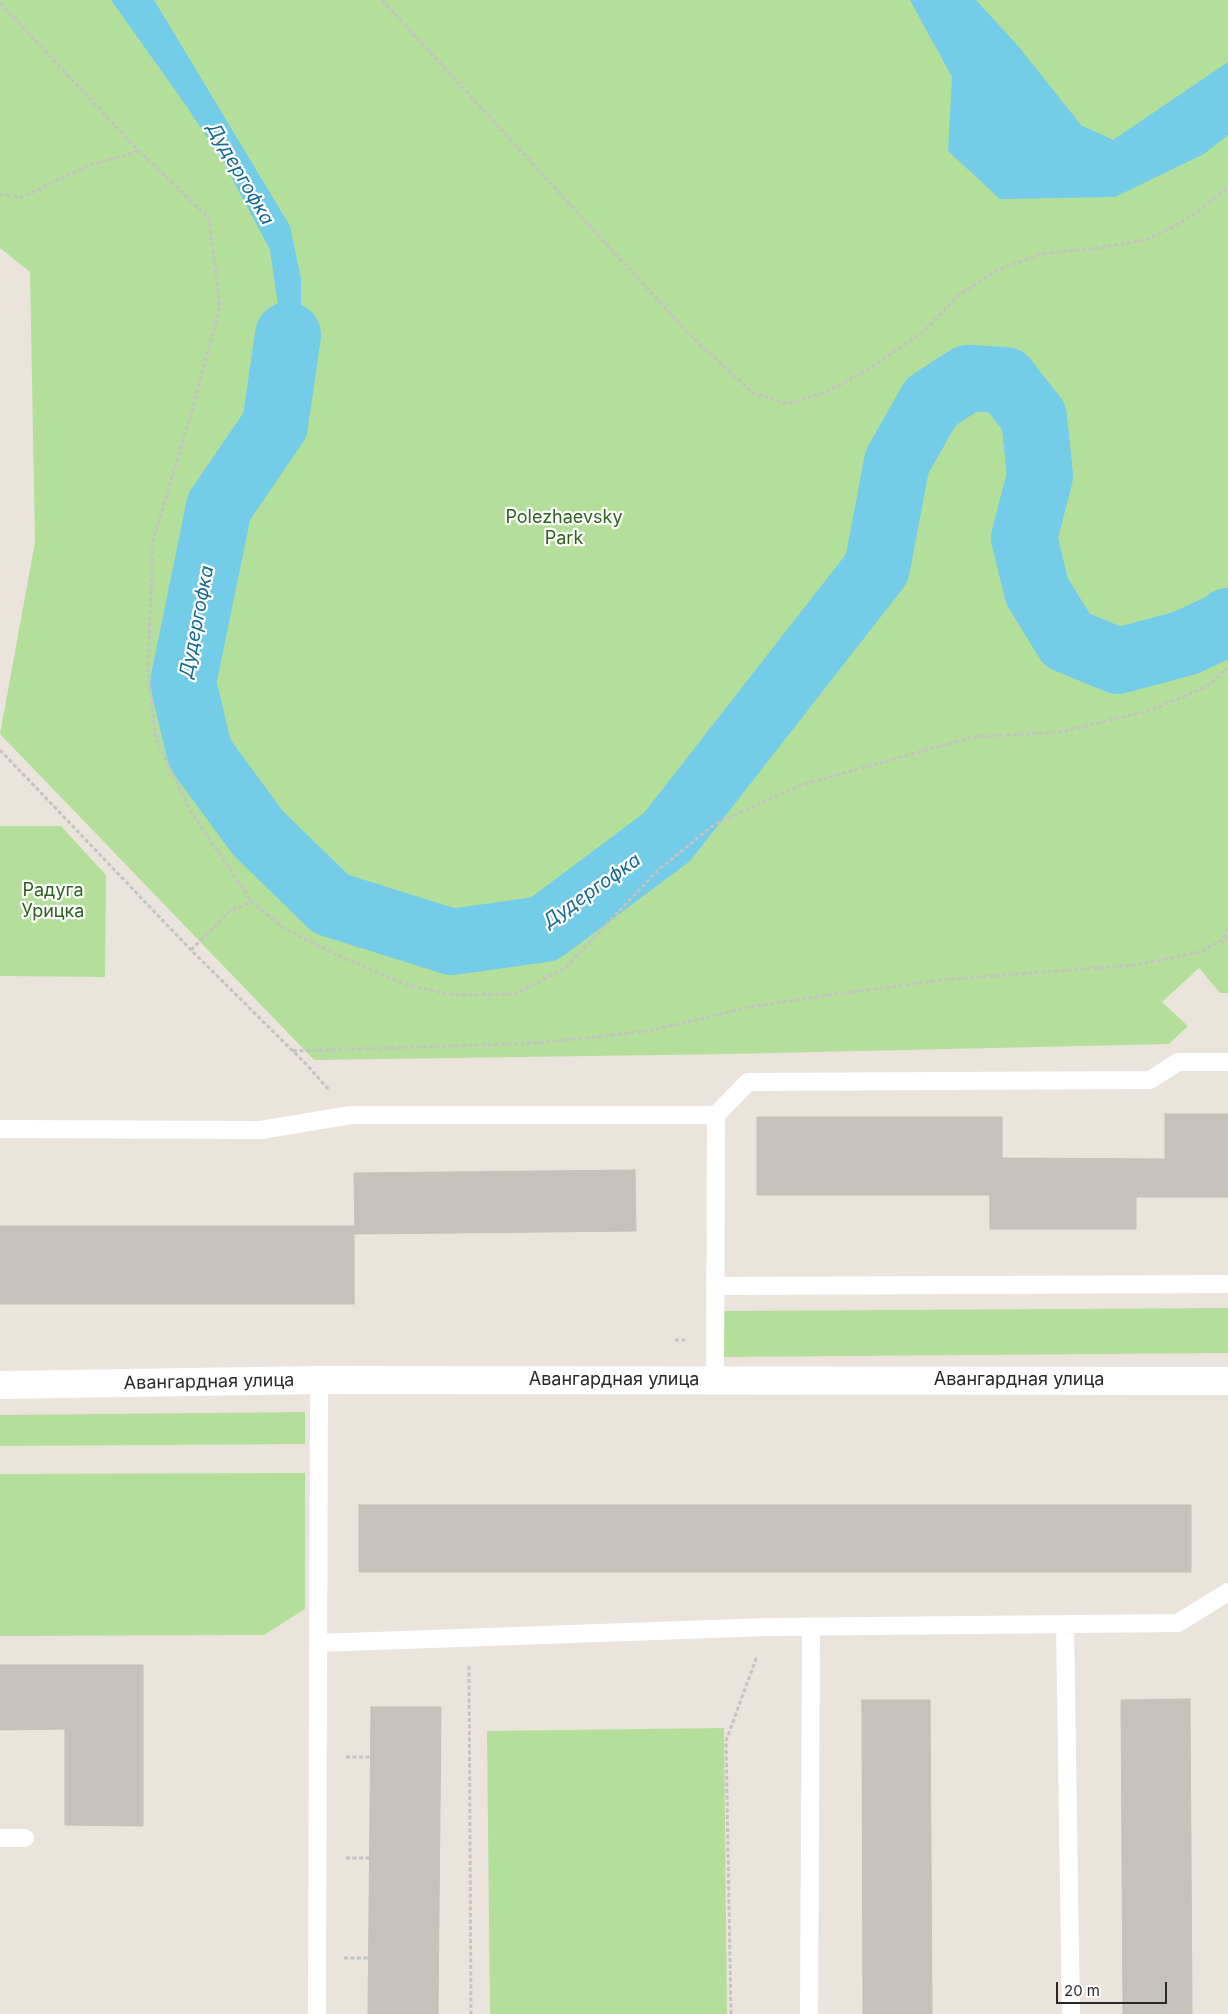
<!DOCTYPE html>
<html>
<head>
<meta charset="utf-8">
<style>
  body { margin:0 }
  #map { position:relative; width:1228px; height:2014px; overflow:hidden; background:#ebe4dc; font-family:Inter,sans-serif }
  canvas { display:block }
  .scale { position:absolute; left:1056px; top:1982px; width:111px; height:22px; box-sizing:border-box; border:2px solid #292929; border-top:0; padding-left:6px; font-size:15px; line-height:18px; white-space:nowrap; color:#292929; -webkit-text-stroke:4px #fff; paint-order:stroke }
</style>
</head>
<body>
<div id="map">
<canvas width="1228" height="2014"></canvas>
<div class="scale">20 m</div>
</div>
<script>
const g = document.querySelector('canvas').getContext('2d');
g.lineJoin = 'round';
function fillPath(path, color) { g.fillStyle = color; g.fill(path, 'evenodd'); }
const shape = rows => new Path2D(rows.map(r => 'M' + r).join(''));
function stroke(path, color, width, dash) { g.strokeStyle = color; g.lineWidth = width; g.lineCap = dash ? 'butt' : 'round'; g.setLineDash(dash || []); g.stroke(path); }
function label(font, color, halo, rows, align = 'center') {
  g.font = font + ' Inter,sans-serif'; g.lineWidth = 4.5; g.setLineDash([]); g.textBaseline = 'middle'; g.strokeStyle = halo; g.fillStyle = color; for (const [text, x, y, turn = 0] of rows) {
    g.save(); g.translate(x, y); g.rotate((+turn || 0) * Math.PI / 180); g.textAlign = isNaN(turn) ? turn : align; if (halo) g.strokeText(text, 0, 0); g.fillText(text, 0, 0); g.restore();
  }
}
const green = shape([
  [0,0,1228,0,1228,993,1220,993,1199,968,1162,1002,1188,1026,1169,1044,728,1054,314,1060,0,734,35,542,30,272,0,248],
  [0,826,61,826,106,875,105,977,0,976],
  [1228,1308,1228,1353,723,1357,723,1311],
  [305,1412,305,1444,0,1446,0,1415],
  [305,1473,305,1609,264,1635,0,1636,0,1474],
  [724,1728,727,2014,490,2014,487,1731]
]);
const water = shape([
  [111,0,154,0,290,226,301,279,301,352,287,429,259,419,273,348,278,305,270,250,224,163,187,107],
  [910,0,976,0,1019,47,1081,125,1113,140,1228,62,1228,135,1204,154,1115,197,1000,199,948,151,952,77]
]);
const river = shape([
  [288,335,275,425,219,507,183,683,200,754,258,833,331,904,452,942,544,929,667,837,877,568,897,462,931,402,968,378,1005,380,1034,417,1040,476,1024,538,1037,591,1067,640,1118,661,1185,643,1222,626,1228,621]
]);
const building = shape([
  [1165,1114,1228,1114,1228,1197,1136,1197,1136,1229,990,1229,990,1195,757,1195,757,1117,1002,1117,1002,1158,1165,1159,1165,1114],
  [635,1170,636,1231,355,1234,354,1173,635,1170],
  [0,1226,354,1226,354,1304,0,1304,0,1226],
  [359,1505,1191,1505,1191,1572,359,1572,359,1505],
  [0,1665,143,1665,143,1826,65,1825,65,1729,0,1730,0,1665],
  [1190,1699,1192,2014,1123,2014,1121,1700,1190,1699],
  [862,1700,930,1700,932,2014,863,2014,862,1700],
  [371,1707,441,1707,438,2014,368,2014,371,1707]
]);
const path = shape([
  [382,0,691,336,753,393,787,404,827,392,869,369,924,331,960,294,998,270,1041,254,1098,248,1149,239,1192,216,1228,188],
  [0,3,139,151,209,218,220,306,192,411,153,540,148,671,156,739,190,810,252,902],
  [0,195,22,197,90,165,139,151],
  [0,750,191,950,306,1064,330,1091],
  [191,950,231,910,252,902,282,927,332,953,405,984,453,995,515,994,564,969,658,870,715,824,801,785,973,737,1060,732,1149,711,1206,687,1228,668],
  [293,1051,539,1043,649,1031,750,1007,822,996,942,980,1136,965,1199,952,1223,940,1228,929],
  [675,1340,687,1340],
  [469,1666,471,2014],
  [346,1757,371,1757],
  [346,1858,370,1858],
  [344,1958,369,1958],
  [731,2014,726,1741,757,1656]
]);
const lane = shape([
  [0,1129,261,1130,351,1115,716,1115,748,1082,1150,1080,1178,1062,1228,1062],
  [715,1286,1228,1284],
  [715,1380,716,1115],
  [1065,1625,1071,2014],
  [319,1643,768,1627,1178,1623,1228,1592],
  [0,1838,25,1838],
  [317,2014,319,1380],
  [809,2014,811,1627]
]);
const street = shape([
  [0,1385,319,1380,1228,1381]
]);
const parkNames = [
  ["Polezhaevsky",564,518],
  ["Park",564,539],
  ["Радуга",53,891],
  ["Урицка",53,912]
];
const streetNames = [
  ["Авангардная улица",614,1380],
  ["Авангардная улица",1019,1380],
  ["Авангардная улица",209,1382,-1]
];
const waterNames = [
  ["Дудергофка",240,174,60],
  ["Дудергофка",197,622,-79],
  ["Дудергофка",592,891,-35]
];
fillPath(green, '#b4df9b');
fillPath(water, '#73cce8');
stroke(river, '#73cce8', 66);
fillPath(building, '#c6c1bb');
stroke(building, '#c6c0b6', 1);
stroke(path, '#c3c3c3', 3, [4, 2.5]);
stroke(lane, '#fff', 18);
stroke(street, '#fff', 28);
label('18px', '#2d621d', '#fff', parkNames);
label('18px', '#292929', '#fff', streetNames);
label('italic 19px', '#146a93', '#fff', waterNames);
</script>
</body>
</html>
